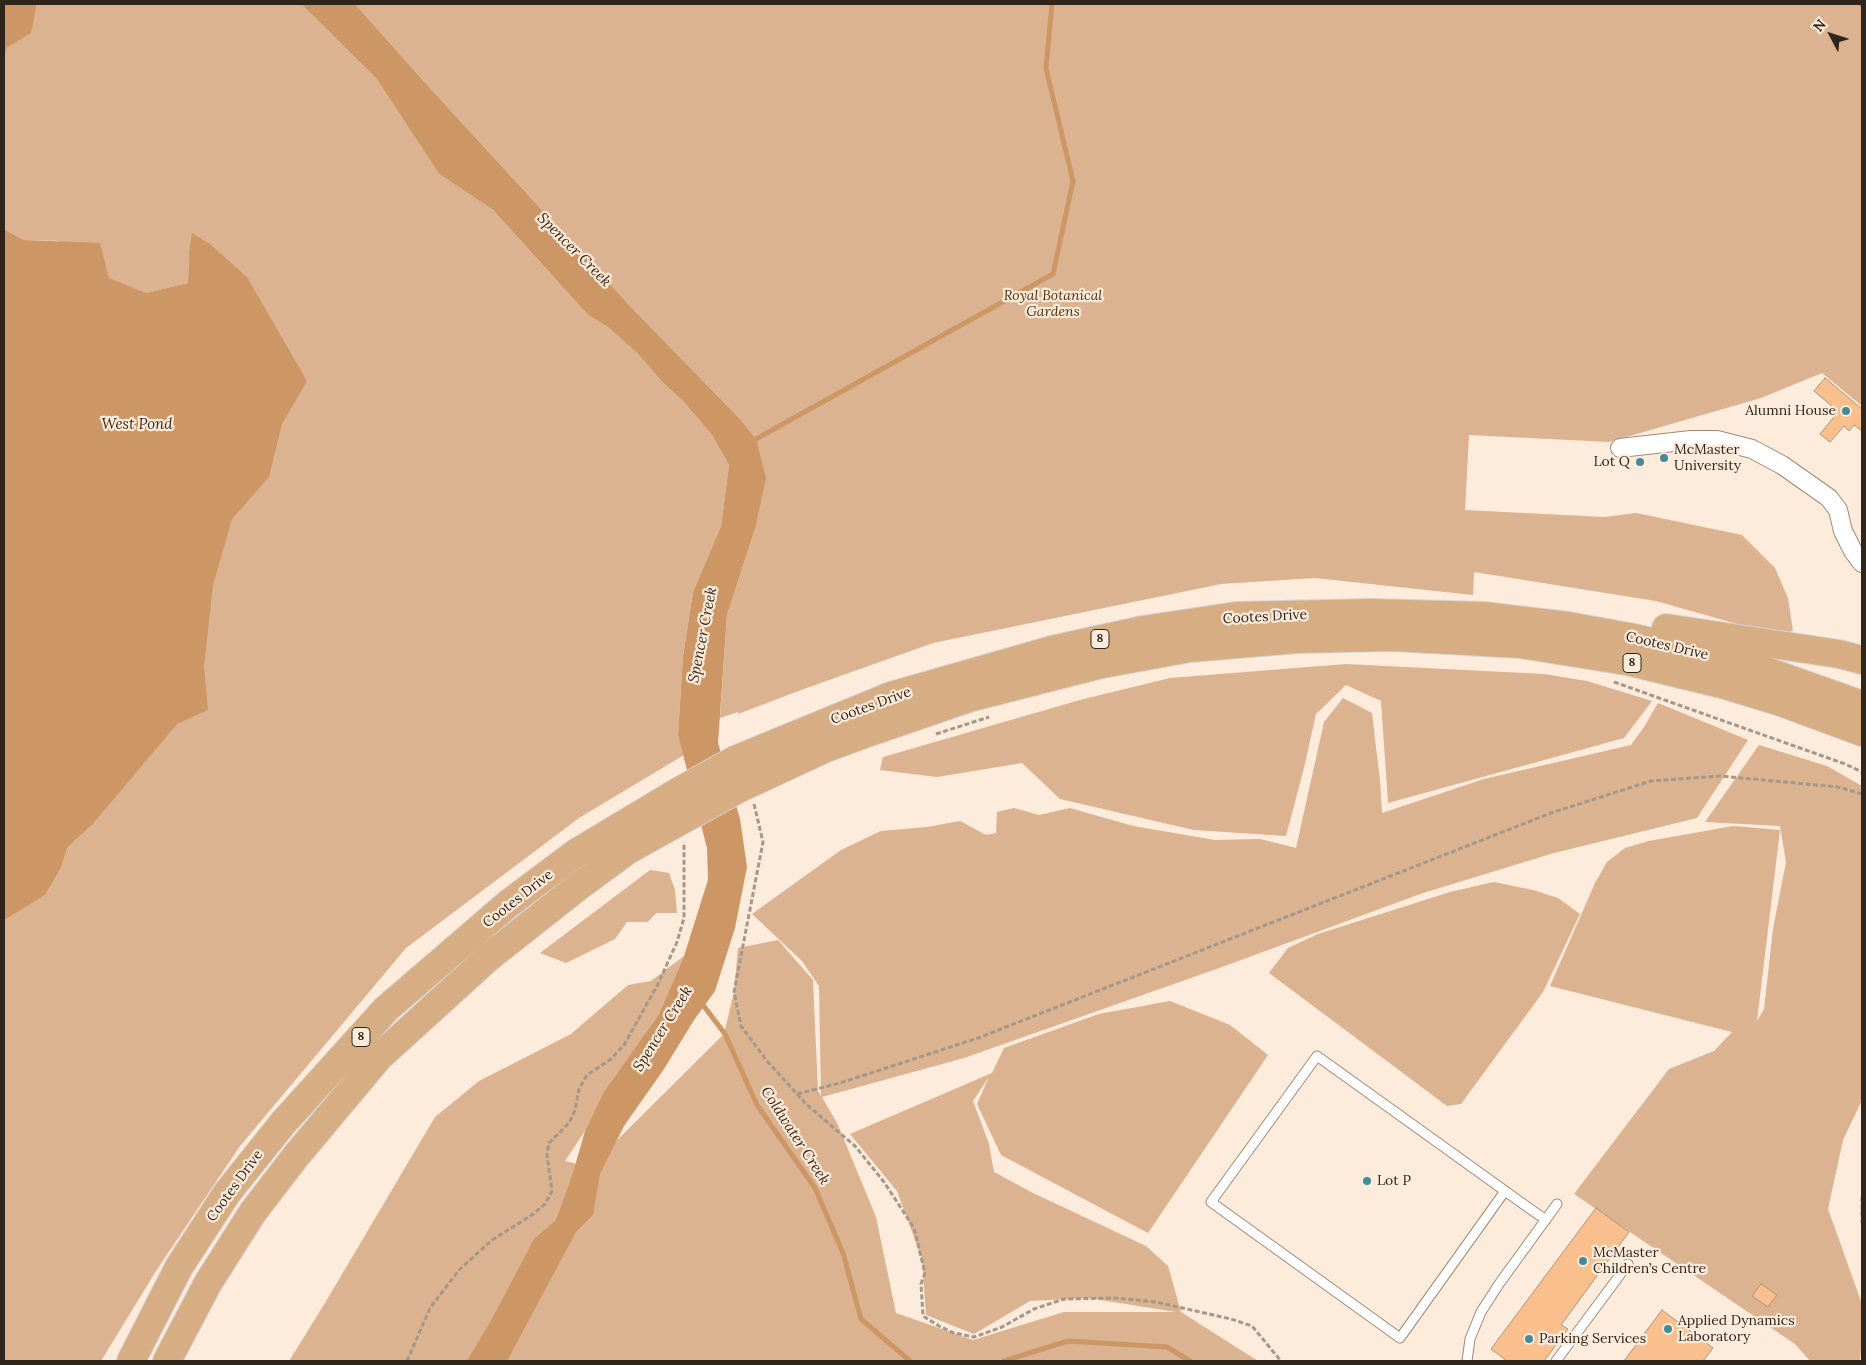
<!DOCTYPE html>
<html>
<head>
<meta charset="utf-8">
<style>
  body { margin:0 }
  #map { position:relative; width:1866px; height:1365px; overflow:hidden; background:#fdebdc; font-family:Lora,serif }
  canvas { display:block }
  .frame { position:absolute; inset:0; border:5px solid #2f251b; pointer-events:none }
  .north { position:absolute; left:1806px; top:10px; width:50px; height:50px; -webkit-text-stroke:4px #fdebdc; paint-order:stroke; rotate:310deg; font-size:14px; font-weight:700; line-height:20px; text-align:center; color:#2f251b }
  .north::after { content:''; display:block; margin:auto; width:18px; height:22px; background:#2f251b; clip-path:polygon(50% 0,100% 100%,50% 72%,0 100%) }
</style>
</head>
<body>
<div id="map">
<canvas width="1866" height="1365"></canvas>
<div class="frame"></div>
<div class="north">N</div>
</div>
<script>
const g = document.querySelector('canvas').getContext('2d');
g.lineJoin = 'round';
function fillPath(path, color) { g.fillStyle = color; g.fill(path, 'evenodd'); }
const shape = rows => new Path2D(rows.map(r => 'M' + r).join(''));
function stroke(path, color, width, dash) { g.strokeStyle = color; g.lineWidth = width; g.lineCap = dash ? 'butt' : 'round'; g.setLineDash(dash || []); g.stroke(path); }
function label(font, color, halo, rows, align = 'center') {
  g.font = font + ' Lora,serif'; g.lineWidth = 4.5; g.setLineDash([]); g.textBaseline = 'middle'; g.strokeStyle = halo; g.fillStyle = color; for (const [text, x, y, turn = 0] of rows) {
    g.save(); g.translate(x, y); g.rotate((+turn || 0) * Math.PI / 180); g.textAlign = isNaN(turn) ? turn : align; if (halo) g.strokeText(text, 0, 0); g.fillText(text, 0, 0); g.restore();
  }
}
const green = shape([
  [37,4,301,4,376,78,439,174,493,210,588,315,608,327,638,354,663,383,682,400,712,435,729,465,721,526,693,592,683,656,678,735,684,755,579,818,406,948,240,1146,156,1271,101,1361,4,1361,4,884,62,863,68,847,91,826,200,501,189,252,188,283,146,293,109,297,59,241,24,240,4,229,4,58,7,48,30,33],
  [355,4,1862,4,1862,406,1822,373,1761,398,1609,442,1469,435,1465,510,1604,517,1636,513,1742,535,1775,568,1788,598,1793,631,1776,635,1656,601,1474,572,1473,595,1315,578,1221,584,933,643,801,690,738,714,738,712,720,718,727,615,755,529,756,439,741,420,631,307,429,87],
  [1346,664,1544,674,1587,681,1652,701,1624,738,1388,803,1381,701,1346,685,1316,714,1304,768,1286,836,1194,830,1060,799,1022,763,937,777,880,770,883,757,1080,700,1170,678],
  [1343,698,1372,713,1380,781,1382,813,1484,779,1631,745,1644,727,1658,703,1748,740,1697,818,1554,853,1423,893,1222,967,964,1058,822,1097,838,1125,876,1217,896,1313,973,1340,1064,1312,1176,1312,1088,1298,1030,1301,974,1334,926,1315,922,1259,897,1191,850,1134,992,1073,1004,1048,1099,1014,1170,1001,1230,1025,1268,1055,1148,1233,1001,1155,977,1104,989,1077,973,1101,989,1144,994,1172,1033,1193,1146,1246,1168,1266,1181,1312,1258,1361,289,1361,325,1303,435,1117,479,1081,571,1034,628,985,651,981,684,956,659,1014,603,1093,585,1131,565,1161,590,1167,724,1034,734,992,738,948,778,940,813,980,818,1091,821,1096,819,986,802,961,752,914,841,850,881,831,927,827,960,821,986,835,996,833,997,812,1014,808,1039,815,1070,808,1133,826,1215,840,1260,839,1296,848,1324,722],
  [1759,745,1827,766,1862,786,1862,1100,1843,1140,1828,1209,1862,1304,1862,1338,1860,1361,1810,1361,1795,1344,1574,1194,1669,1069,1714,1051,1732,1032,1550,986,1595,883,1607,862,1625,848,1649,841,1733,826,1780,830,1757,1021,1764,1009,1773,929,1786,862,1780,826,1705,822],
  [650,870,669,873,675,890,677,913,656,913,648,922,627,922,615,939,566,963,540,953],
  [1494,882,1533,890,1558,898,1580,914,1543,992,1461,1104,1447,1106,1269,973,1288,948,1318,934,1450,892]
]);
const water = shape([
  [4,4,37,4,31,33,7,48,4,58],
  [301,4,355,4,429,87,631,307,741,420,756,439,766,478,755,529,727,615,718,743,740,819,747,867,735,928,715,991,694,1020,664,1069,624,1126,600,1174,593,1215,576,1232,507,1361,467,1361,493,1317,534,1239,556,1220,572,1176,585,1131,603,1093,659,1014,684,956,708,880,707,848,678,735,683,656,693,592,721,526,729,465,712,435,682,400,663,383,638,354,608,327,588,315,493,210,439,174,376,78],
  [4,229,24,240,100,243,109,278,146,293,188,283,189,252,192,233,210,244,247,277,307,381,282,424,269,477,232,519,213,585,204,667,208,710,177,724,91,826,68,847,60,869,45,895,4,920]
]);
const stream = shape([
  [1861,4,1862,5],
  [756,439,1053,274,1073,181,1046,68,1052,4],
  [700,1001,725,1034,757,1105,815,1188,843,1253,861,1319,910,1361],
  [1004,1361,1068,1341,1167,1347,1190,1361]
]);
const building = shape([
  [1825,378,1862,409,1862,431,1854,425,1849,431,1844,426,1830,442,1820,434,1834,417,1828,413,1833,407,1814,391,1825,378],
  [1596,1208,1629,1232,1561,1325,1568,1329,1544,1361,1507,1361,1491,1349,1596,1208],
  [1761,1284,1777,1295,1768,1307,1752,1296,1761,1284],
  [1662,1310,1713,1348,1703,1361,1624,1361,1662,1310]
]);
const path = shape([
  [1614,682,1845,764,1862,772],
  [936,734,989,717],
  [754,804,763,842,734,992,741,1026,767,1061,797,1094,840,1083,978,1038,1551,813,1651,781,1720,776,1838,787,1862,794],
  [797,1094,806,1104,855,1146,884,1182,914,1228,925,1273,921,1284,923,1316,939,1326,954,1333,974,1337,1002,1327,1034,1309,1064,1299,1115,1298,1156,1302,1231,1319,1252,1326,1281,1361],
  [1862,1197,1862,1223],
  [407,1361,430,1308,459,1270,492,1240,532,1215,545,1204,552,1191,547,1155,549,1143,569,1123,575,1110,579,1089,587,1075,611,1059,624,1045,658,984,677,942,684,918,684,842]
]);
const service = shape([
  [1505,1191,1400,1338,1211,1202,1317,1056,1430,1137,1526,1206,1546,1220],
  [1467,1361,1470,1339,1481,1312,1499,1284,1557,1204],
  [1556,1361,1628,1264]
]);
const minor = shape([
  [1620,448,1691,440,1717,440,1752,449,1782,465,1829,498,1838,510,1843,531,1853,551,1862,563]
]);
const primary = shape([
  [1666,628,1839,654,1862,660],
  [131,1361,179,1267,227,1193,283,1123,386,1009,508,904,576,853,676,793,735,760,891,696,1052,650,1143,630,1236,616,1371,613,1483,616,1568,626,1629,637,1701,653,1763,670,1862,705],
  [167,1361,208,1283,253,1212,296,1156,378,1058,489,957,579,886,628,850,738,789,826,748,867,733,969,698,1102,664,1190,648,1297,639,1394,637,1520,644,1626,661,1725,685,1781,702,1862,732]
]);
const markers = [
  [1846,411,5,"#458a97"],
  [1664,458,5,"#458a97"],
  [1640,462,5,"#458a97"],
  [1367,1181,5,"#458a97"],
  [1583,1261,5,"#458a97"],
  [1668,1329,5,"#458a97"],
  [1529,1339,5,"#458a97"]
];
const shields = [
  [1100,639,18],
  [1632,663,18],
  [361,1037,18]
];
const shieldNames = [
  ["8",1100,639],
  ["8",1632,663],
  ["8",361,1037]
];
const parkNames = [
  ["Royal Botanical",1053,296],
  ["Gardens",1053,312]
];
const poiNames = [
  ["Alumni House",1836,411,"right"],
  ["McMaster",1674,450],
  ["University",1674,466],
  ["Lot Q",1630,462,"right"],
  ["Lot P",1377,1181],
  ["McMaster",1593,1253],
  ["Children’s Centre",1593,1269],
  ["Applied Dynamics",1678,1321],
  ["Laboratory",1678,1337],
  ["Parking Services",1539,1339]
];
const streetNames = [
  ["Cootes Drive",1265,617,-3],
  ["Cootes Drive",1667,646,13],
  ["Cootes Drive",871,706,-20],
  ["Cootes Drive",518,899,-38],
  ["Cootes Drive",235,1186,-54]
];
const waterNames = [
  ["Spencer Creek",574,250,45],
  ["West Pond",137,425],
  ["Spencer Creek",703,635,-79],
  ["Spencer Creek",663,1029,-58],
  ["Coldwater Creek",795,1136,57]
];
fillPath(green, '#dbb391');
fillPath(water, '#cd9665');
stroke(stream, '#cd9665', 5);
fillPath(building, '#f9c08e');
stroke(building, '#ae937c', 1);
stroke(service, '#a48972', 11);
stroke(minor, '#a48972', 20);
stroke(primary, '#d5d3d1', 30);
stroke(path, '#a5978a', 3, [5, 2.5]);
stroke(service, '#fff', 9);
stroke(minor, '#fff', 18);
stroke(primary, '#d7ad84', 28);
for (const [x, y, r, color] of markers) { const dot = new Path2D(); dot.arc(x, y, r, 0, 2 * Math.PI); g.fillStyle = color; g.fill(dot); stroke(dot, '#fdebdc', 2); }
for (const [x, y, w] of shields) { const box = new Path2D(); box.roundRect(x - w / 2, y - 9.5, w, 19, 4); g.fillStyle = '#fdebdc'; g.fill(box); stroke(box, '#2f251b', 1); }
label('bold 12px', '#2f251b', null, shieldNames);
label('italic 14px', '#553008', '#fdebdc', parkNames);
label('14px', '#2f251b', '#fdebdc', poiNames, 'left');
label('14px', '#2f251b', '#fdebdc', streetNames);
label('italic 15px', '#402913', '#fdebdc', waterNames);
</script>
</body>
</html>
